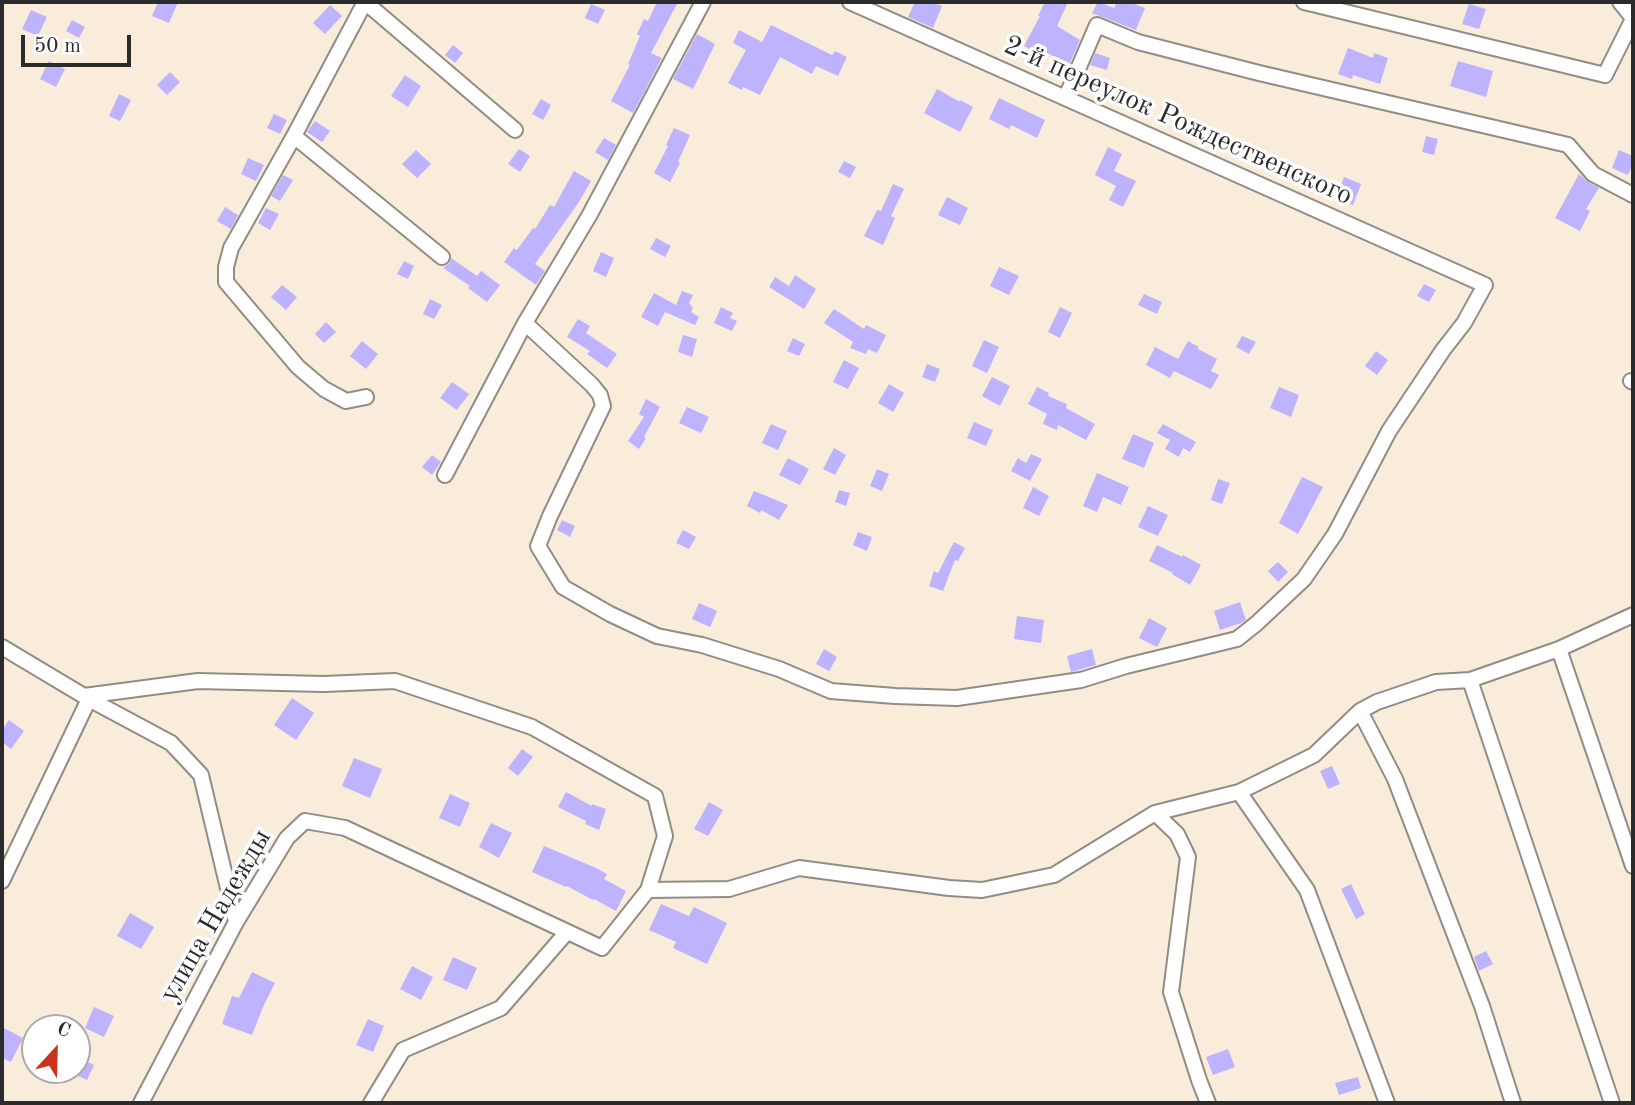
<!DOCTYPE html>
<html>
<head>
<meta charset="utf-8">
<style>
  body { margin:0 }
  #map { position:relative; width:1635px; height:1105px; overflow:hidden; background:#f9ecdb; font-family:"Old Standard TT",serif }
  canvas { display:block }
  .frame { position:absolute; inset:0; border:4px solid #2b2b2b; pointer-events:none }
  .north { position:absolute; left:21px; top:1014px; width:70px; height:70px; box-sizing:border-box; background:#fff; border:2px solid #aaa; border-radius:50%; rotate:22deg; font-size:19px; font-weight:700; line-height:28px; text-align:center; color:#2b2b2b }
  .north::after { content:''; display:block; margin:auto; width:24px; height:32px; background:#c8321e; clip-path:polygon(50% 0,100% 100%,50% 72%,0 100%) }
  .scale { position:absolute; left:21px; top:35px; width:110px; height:32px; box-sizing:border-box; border:4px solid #2b2b2b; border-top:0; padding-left:9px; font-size:21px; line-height:24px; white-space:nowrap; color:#2b2b2b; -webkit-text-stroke:5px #fff; paint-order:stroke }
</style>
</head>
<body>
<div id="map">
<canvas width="1635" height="1105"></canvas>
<div class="frame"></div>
<div class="north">С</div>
<div class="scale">50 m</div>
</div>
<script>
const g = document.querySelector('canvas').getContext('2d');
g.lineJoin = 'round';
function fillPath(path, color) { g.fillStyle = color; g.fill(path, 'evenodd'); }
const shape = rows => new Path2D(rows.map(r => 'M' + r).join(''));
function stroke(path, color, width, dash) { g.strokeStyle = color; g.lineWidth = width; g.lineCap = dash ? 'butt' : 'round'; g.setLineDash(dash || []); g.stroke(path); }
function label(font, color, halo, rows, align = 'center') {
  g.font = font + ' "Old Standard TT",serif'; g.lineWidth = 7; g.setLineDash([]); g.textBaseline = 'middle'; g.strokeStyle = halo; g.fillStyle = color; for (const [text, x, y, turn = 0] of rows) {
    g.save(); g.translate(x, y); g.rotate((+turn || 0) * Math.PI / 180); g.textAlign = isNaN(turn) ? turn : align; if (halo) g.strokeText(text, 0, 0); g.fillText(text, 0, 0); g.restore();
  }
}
const building = shape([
  [158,2,178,2,169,23,152,16],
  [657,2,678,2,651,53,662,58,633,113,611,101,630,65,628,64,640,36,637,34,644,19,648,21],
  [915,2,931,2,942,6,933,28,908,17],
  [1045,2,1068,2,1057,26,1080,40,1069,65,1042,50,1040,54,1024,46,1040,16,1038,16],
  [1098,2,1114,8,1117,2,1129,2,1145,8,1136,30,1092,13],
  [591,4,605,10,598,24,585,18],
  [1469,4,1486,9,1479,29,1462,24],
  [330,5,342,16,325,34,313,23],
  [31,10,47,17,38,36,22,29],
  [72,20,85,27,79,38,66,31],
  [771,25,832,55,835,51,847,57,838,76,816,66,812,74,780,57,760,95,743,87,742,90,728,83,746,50,733,43,739,30,762,42],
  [697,34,715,44,693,89,673,79],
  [453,45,463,53,455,63,445,55],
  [1348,48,1373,58,1374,53,1388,58,1380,84,1353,75,1352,79,1338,74],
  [1095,53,1110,58,1107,70,1090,65],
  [49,61,65,69,56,87,40,79],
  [1458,61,1493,71,1486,97,1450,86],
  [170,72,180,82,167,95,157,85],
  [405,75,421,86,408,107,391,96],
  [937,89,960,102,960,100,973,107,960,132,924,113],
  [119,94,131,100,120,121,109,116],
  [999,98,1045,120,1037,138,1011,125,1009,129,989,119],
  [541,99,551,105,543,120,532,114],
  [274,114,287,120,280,134,267,128],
  [315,121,330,131,322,142,307,132],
  [674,128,690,135,678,162,680,163,670,182,654,173,668,146,666,145],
  [1426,136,1438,139,1434,155,1422,152],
  [604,138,616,145,608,160,595,152],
  [1108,147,1122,154,1114,171,1136,181,1123,207,1109,200,1116,186,1095,175],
  [519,149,530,156,520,172,508,164],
  [416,150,431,164,417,178,402,164],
  [1619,150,1633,156,1633,163,1628,175,1612,168],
  [248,158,264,165,256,181,241,174],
  [844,161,856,167,850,178,838,172],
  [574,171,591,181,579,202,535,264,545,271,536,285,504,262,514,248,517,250,533,228,535,229,550,205,554,207],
  [1579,174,1588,182,1599,188,1586,209,1590,211,1580,231,1555,218],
  [283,175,293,180,280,201,271,196],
  [1344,177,1361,184,1353,205,1336,199],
  [893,184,904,189,891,216,895,218,883,245,864,236,877,210,881,211],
  [947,197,968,208,960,225,938,215],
  [225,207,238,215,231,229,217,221],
  [266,208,279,214,270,230,258,223],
  [656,238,671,246,665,257,650,249],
  [601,252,614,258,606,277,593,271],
  [451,258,477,276,481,271,500,285,487,302,468,288,470,286,443,268,450,263],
  [404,261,414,266,408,279,397,274],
  [999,267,1019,276,1009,295,990,286],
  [795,275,816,289,804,309,769,287,775,277,789,286],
  [1424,284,1436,290,1429,302,1417,296],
  [282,285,297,297,286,310,271,297],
  [682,291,693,295,689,303,693,308,691,312,699,317,695,325,665,312,658,326,641,317,654,293,676,305],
  [1144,294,1162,302,1157,314,1138,305],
  [430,299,442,305,434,319,423,314],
  [721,307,733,313,730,318,737,321,732,331,714,323],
  [1060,307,1072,313,1060,338,1048,332],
  [834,309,864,329,866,325,886,335,877,353,868,349,866,354,850,348,853,342,824,323],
  [578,319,590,326,586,333,617,354,607,368,587,354,590,351,567,337],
  [326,322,336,332,324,343,315,334],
  [683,335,697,339,692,357,678,352],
  [1242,336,1256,342,1249,354,1236,347],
  [793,338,805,344,799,356,787,351],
  [984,340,999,347,987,373,972,366],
  [362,341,378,354,366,369,350,356],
  [1188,341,1199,347,1198,349,1217,359,1211,371,1219,375,1211,389,1174,371,1170,378,1146,365,1155,347,1178,359],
  [1376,351,1388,360,1377,375,1365,366],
  [844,360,859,368,848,389,833,382],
  [927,364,940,369,935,382,922,377],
  [992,377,1010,386,1000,406,982,396],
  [452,382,469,394,457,410,440,398],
  [889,384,904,393,893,412,878,403],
  [1037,387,1049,393,1048,396,1067,404,1066,408,1095,424,1086,440,1058,425,1057,430,1043,424,1047,414,1028,404],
  [1279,387,1299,395,1291,417,1270,408],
  [646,399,660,407,644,437,646,438,639,449,628,441,644,417,639,414],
  [687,407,709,417,701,433,679,423],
  [974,422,993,430,986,446,967,438],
  [771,424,787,431,778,450,762,443],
  [1163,424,1196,442,1190,452,1183,448,1179,457,1165,449,1170,440,1157,433],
  [1133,434,1154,443,1144,468,1122,459],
  [834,448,846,455,835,475,823,469],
  [1031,454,1042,459,1030,481,1011,471,1018,458,1026,463],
  [432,455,441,462,432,475,422,467],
  [788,458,809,469,800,485,779,475],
  [877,469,889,474,882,491,870,486],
  [1097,473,1129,487,1121,505,1103,497,1097,512,1083,506],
  [1302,477,1323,487,1298,534,1279,523],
  [1218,479,1230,483,1222,504,1211,500],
  [1033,487,1049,496,1039,516,1023,508],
  [839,490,850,493,846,506,835,502],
  [754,491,788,505,779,520,761,510,760,513,747,506],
  [1148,506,1168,515,1158,536,1138,527],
  [562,520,575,526,570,537,557,530],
  [683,530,696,537,689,549,676,543],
  [858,532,872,537,867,551,853,545],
  [954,542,965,548,958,561,955,560,943,591,929,586,934,571,938,573],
  [1157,545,1182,557,1183,555,1201,565,1190,585,1172,574,1173,573,1149,561],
  [1278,562,1288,572,1278,582,1268,571],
  [1240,602,1246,620,1241,623,1220,630,1214,611],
  [699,603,717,611,710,627,692,619],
  [1017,616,1044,620,1041,643,1014,639],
  [1149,618,1167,628,1157,647,1139,638],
  [824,649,837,657,829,671,816,664],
  [1092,649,1096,665,1071,672,1067,656],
  [292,698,314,713,296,740,274,725],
  [9,720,24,731,11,749,2,742,2,730],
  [522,749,533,757,518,776,508,768],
  [354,758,382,769,370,798,342,786],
  [1332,766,1340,784,1328,789,1320,771],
  [566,792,592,806,592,804,606,809,599,830,585,824,586,821,558,807],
  [450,794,470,803,460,827,439,818],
  [709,802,723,810,708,836,694,829],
  [491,823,512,833,499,858,479,847],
  [544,846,596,868,607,874,604,879,626,891,616,911,594,899,593,900,567,886,566,887,532,872],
  [1351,884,1365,914,1356,919,1341,889],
  [661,904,689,916,694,907,727,923,707,964,673,948,676,942,649,930],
  [130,913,154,927,141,949,117,936],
  [1486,951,1493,964,1479,971,1474,957],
  [453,957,477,968,467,990,443,980],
  [412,966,433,977,421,1000,400,989],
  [252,972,275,983,263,1007,252,1035,222,1024,232,996,239,998],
  [94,1007,114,1016,104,1037,85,1028],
  [368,1019,384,1026,373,1052,356,1045],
  [2,1027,23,1038,11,1062,2,1058],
  [1228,1049,1235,1067,1213,1075,1206,1057],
  [81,1059,94,1065,87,1080,74,1074],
  [1358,1077,1361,1088,1339,1095,1335,1083]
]);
const street = shape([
  [365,2,294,136,231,248,226,267,226,282,298,367,324,389,346,401,366,397],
  [365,2,515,130],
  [1304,2,1605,75,1633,19],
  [1620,2,1633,18],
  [1066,97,1097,25,1138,42,1259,73,1568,145,1593,174,1633,195],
  [294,136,442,257],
  [525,323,592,385,600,395,603,406,550,516,538,546,563,587,610,614,657,636,702,645,779,669,831,691,895,696,957,698,1081,680,1126,666,1237,639,1256,624,1304,579,1335,534,1389,431,1443,350,1464,323,1485,285,850,2],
  [1631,381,1633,382],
  [445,475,525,323,589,216,703,2],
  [2,647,89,699,171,743,201,775,236,922],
  [1559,649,1633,866],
  [1470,680,1612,1103],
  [84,696,198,681,324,684,395,681,532,727,655,796,665,836,648,890],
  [1360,711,1395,779,1482,1006,1513,1103],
  [1239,792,1307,890,1387,1103],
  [1155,813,1177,834,1188,857,1171,992,1199,1080,1208,1103],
  [2,881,89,699],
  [141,1103,236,922,287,838,305,821,345,828,602,948,648,890,729,889,799,868,949,888,982,890,1054,875,1155,813,1239,792,1314,755,1360,711,1377,702,1436,682,1470,680,1559,649,1633,615],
  [371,1103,403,1050,501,1008,567,932]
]);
const streetNames = [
  ["2-й переулок Рождественского",1178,121,24],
  ["улица Надежды",216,916,-60]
];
fillPath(building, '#bdb3fe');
stroke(street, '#928c83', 18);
stroke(street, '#fff', 14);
label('28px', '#2b2b2b', '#fff', streetNames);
</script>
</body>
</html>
